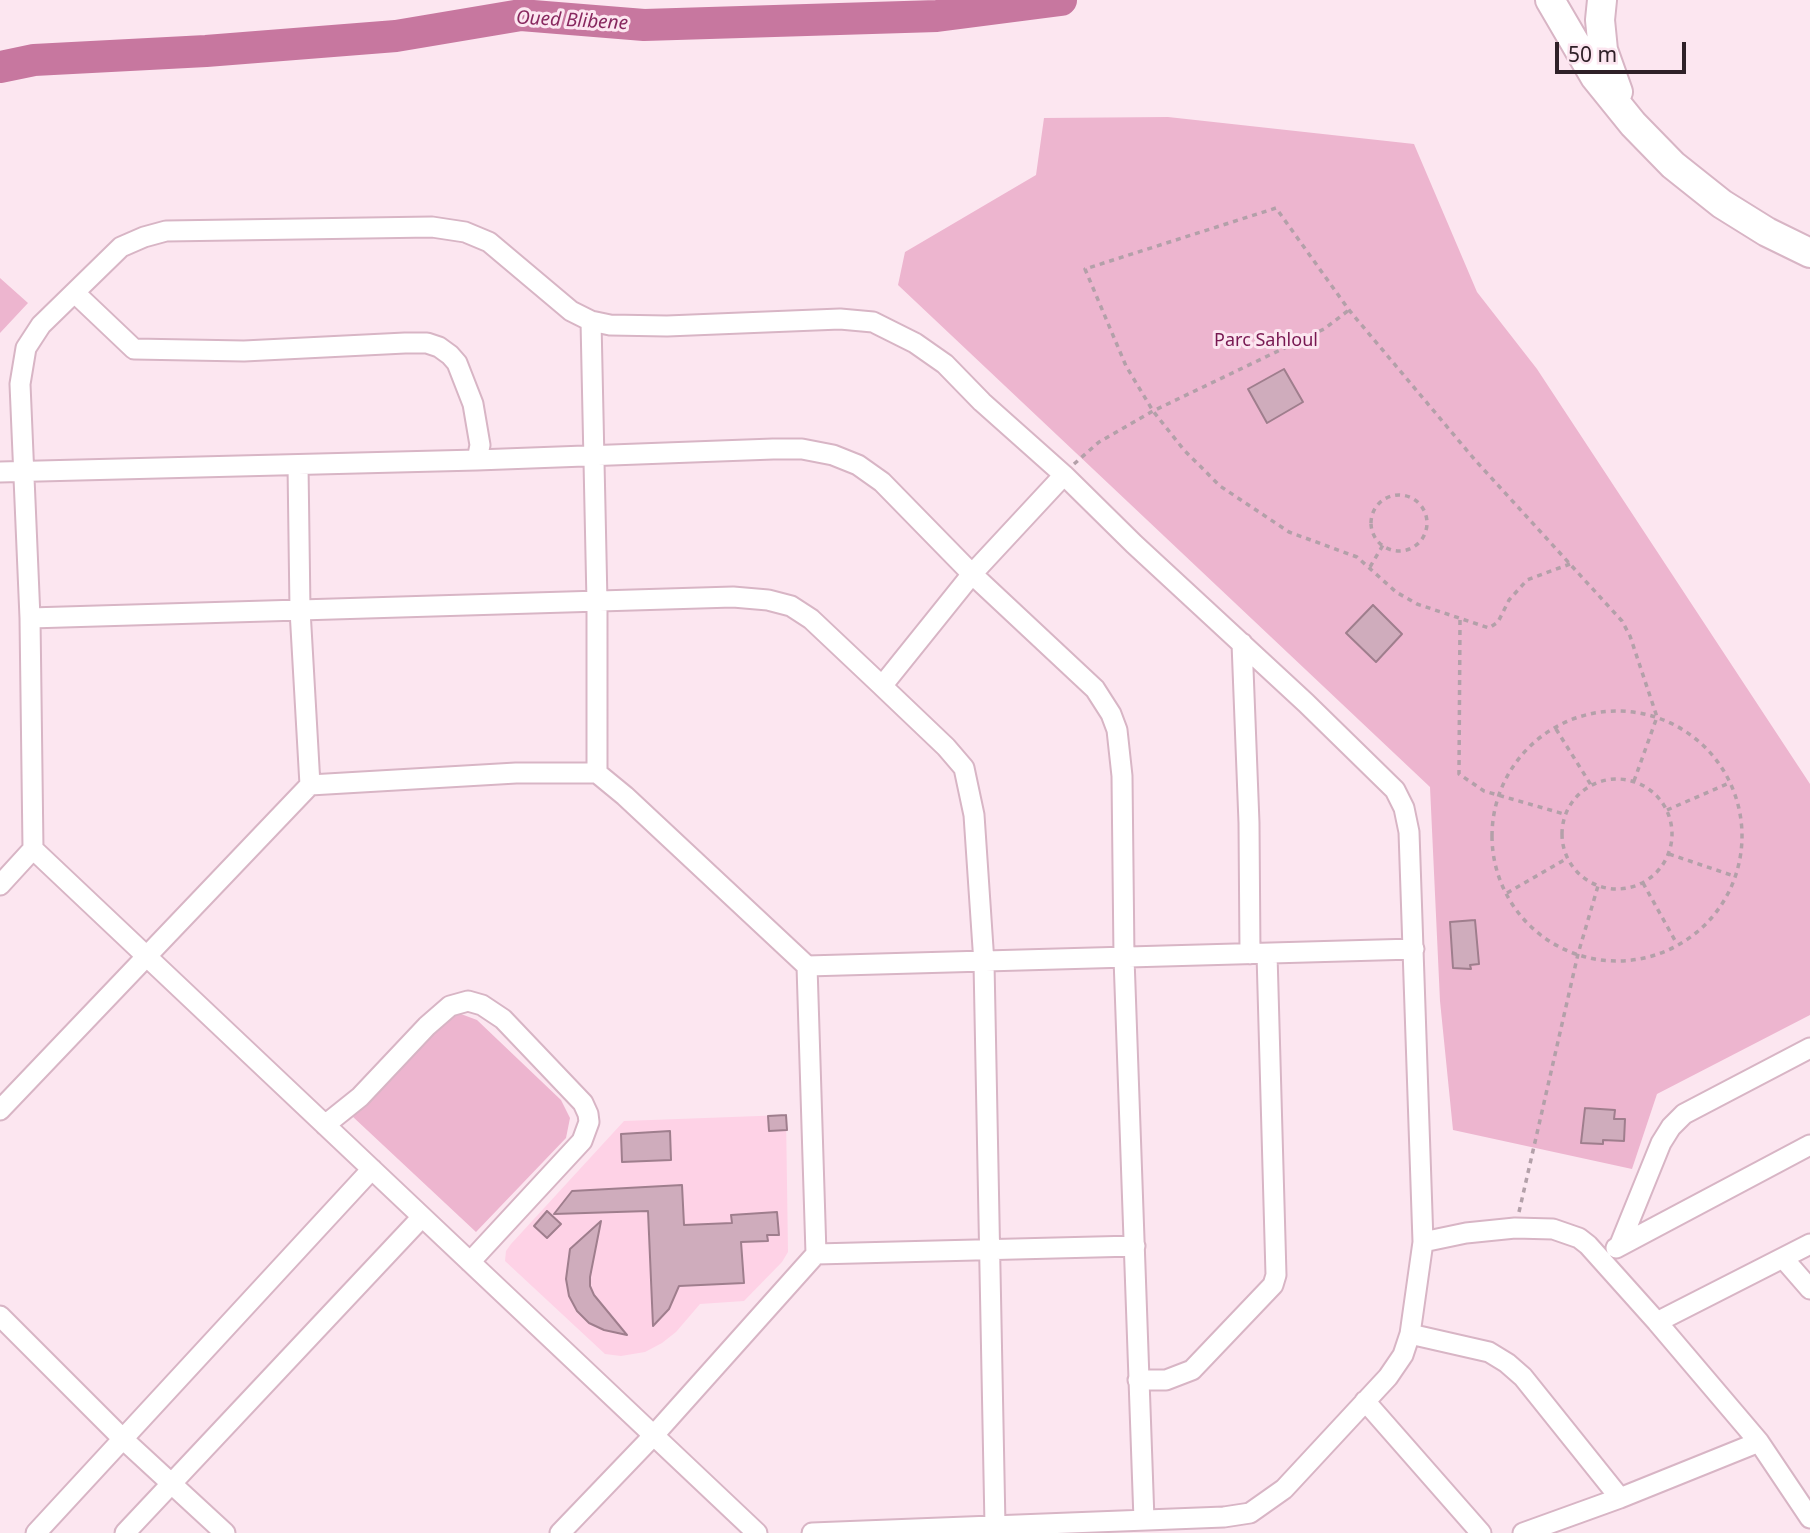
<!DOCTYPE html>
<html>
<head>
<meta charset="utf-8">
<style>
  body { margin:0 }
  #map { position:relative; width:1810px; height:1533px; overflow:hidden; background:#fce6f0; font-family:"Noto Sans",sans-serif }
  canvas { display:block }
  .scale { position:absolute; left:1555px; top:42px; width:131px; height:32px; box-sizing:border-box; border:4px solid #2f2128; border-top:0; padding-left:9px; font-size:21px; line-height:24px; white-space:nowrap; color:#2f2128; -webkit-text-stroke:5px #fce6f0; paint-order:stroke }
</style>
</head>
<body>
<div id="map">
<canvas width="1810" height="1533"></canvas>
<div class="scale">50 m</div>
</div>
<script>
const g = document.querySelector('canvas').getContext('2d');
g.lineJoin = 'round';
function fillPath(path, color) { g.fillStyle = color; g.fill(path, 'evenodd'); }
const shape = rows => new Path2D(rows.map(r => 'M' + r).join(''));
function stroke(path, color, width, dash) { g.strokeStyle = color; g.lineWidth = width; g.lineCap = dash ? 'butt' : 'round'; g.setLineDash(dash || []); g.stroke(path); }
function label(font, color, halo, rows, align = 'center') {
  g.font = font + ' "Noto Sans",sans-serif'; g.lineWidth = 6; g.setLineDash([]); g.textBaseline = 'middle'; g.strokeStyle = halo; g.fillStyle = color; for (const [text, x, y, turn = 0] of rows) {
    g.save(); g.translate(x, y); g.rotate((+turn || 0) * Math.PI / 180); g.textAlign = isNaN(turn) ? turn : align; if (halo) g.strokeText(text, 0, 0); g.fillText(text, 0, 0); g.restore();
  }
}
const built = shape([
  [786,1115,788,1252,782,1262,744,1301,700,1304,676,1332,662,1343,645,1352,621,1356,605,1354,505,1261,506,1251,511,1244,624,1121]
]);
const green = shape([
  [1168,117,1414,144,1477,292,1537,369,1810,784,1810,1015,1657,1094,1632,1169,1453,1130,1440,1001,1430,787,898,285,905,252,1036,175,1044,118],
  [0,278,28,303,0,333],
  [461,1014,477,1020,561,1100,570,1118,566,1138,476,1232,352,1116,446,1019]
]);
const river = shape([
  [0,67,34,60,206,51,396,36,521,15,644,25,937,16,1061,0]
]);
const building = shape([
  [1284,369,1303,402,1267,423,1248,389,1284,369],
  [1373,605,1402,634,1376,662,1346,633,1373,605],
  [1475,920,1479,964,1470,965,1471,969,1453,968,1450,922,1475,920],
  [1585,1108,1615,1110,1614,1119,1625,1119,1624,1141,1603,1140,1603,1144,1581,1143,1585,1108],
  [786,1115,787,1130,769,1131,768,1116,786,1115],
  [670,1131,671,1160,622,1162,621,1134,670,1131],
  [682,1185,684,1225,732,1223,731,1215,777,1212,779,1235,767,1235,768,1241,741,1242,744,1283,679,1286,669,1309,653,1326,648,1211,554,1214,572,1191,682,1185],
  [547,1211,561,1224,547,1238,534,1226,547,1211],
  [601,1221,590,1277,590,1286,594,1295,627,1335,604,1330,589,1323,577,1311,569,1296,566,1279,570,1249,601,1221]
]);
const path = shape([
  [1074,464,1099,442,1153,411,1324,329,1349,310],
  '1371 523a28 28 0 1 1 56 0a28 28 0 1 1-56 0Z',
  [1570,564,1527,580,1509,600,1498,622,1489,628,1417,604,1396,592,1357,557,1289,532,1220,486,1184,450,1153,411,1126,366,1085,269,1276,208,1349,310,1475,460,1622,621,1630,636,1657,717,1634,781],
  [1370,567,1383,545],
  [1460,620,1459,774,1484,791,1564,814],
  '1492 836a125 125 0 1 1 250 0a125 125 0 1 1-250 0Z',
  [1556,729,1591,785],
  '1562 834a55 55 0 1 1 110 0a55 55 0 1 1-110 0Z',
  [1667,810,1729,783],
  [1669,854,1734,876],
  [1643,883,1677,944],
  [1507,893,1566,859],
  [1519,1212,1578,954,1598,886]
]);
const minor = shape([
  [75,293,134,349,244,351,405,343,427,343,439,347,450,355,457,363,473,404,480,445,477,460],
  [591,321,597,602,597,773],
  [0,472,477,460,773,449,802,449,833,455,858,465,882,482,972,574,1095,689,1111,714,1117,730,1122,776,1124,958,1144,1520],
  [30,618,300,610,298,465],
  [1242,643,1249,823,1250,954],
  [882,686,946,747,964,768,974,815,984,963,995,1526],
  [310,785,300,610,733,597,768,600,791,606,811,619,882,686,972,574,1064,475,1134,544,1306,703,1395,790,1404,808,1409,832,1423,1242,1410,1334,1403,1355,1388,1377,1284,1489,1250,1513,1224,1517,812,1533],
  [0,885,33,849],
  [807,966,816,1254],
  [0,1110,310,785,516,773,597,773,625,796,807,966,1414,949],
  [325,1125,360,1097,427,1026,450,1006,468,1001,482,1005,503,1019,583,1103,588,1114,589,1122,582,1141,470,1262],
  [1423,1242,1466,1233,1515,1228,1553,1229,1579,1238,1588,1245,1657,1322,1759,1442,1810,1518],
  [1620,1244,1661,1143,1671,1127,1684,1114,1810,1048],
  [1616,1248,1810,1145],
  [1783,1258,1810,1289],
  [0,1316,123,1439,225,1533],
  [1657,1322,1810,1244],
  [1410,1334,1489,1352,1507,1363,1523,1377,1620,1498],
  [1138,1380,1166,1380,1192,1370,1273,1285,1276,1275,1267,954],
  [1365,1401,1481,1533],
  [36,1533,372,1169],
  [125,1533,422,1217],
  [560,1533,654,1435,816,1254,1135,1246],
  [757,1533,33,849,30,618,20,384,26,348,41,325,121,247,144,237,166,231,432,227,465,232,489,242,571,311,591,321,610,325,667,326,840,319,873,322,915,343,945,364,982,402,1064,475],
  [1523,1533,1620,1498,1759,1442]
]);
const highway = shape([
  [1550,0,1595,77,1633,124,1673,165,1722,204,1767,232,1810,253],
  [1602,0,1600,20,1603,50,1618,92]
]);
const parkNames = [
  ["Parc Sahloul",1266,341]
];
const waterNames = [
  ["Oued Blibene",572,21,3]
];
fillPath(built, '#fed2e6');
fillPath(green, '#edb5cf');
stroke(river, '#c7779f', 32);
fillPath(building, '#cfacbc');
stroke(building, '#9f7e8d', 2);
stroke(minor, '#d8b5c5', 23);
stroke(highway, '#d8b5c5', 32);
stroke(path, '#b3a0a9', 3.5, [5, 5]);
stroke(minor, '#fff', 19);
stroke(highway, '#fff', 28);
label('18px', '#771751', '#fce6f0', parkNames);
label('italic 19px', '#88285f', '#fce6f0', waterNames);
</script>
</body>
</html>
